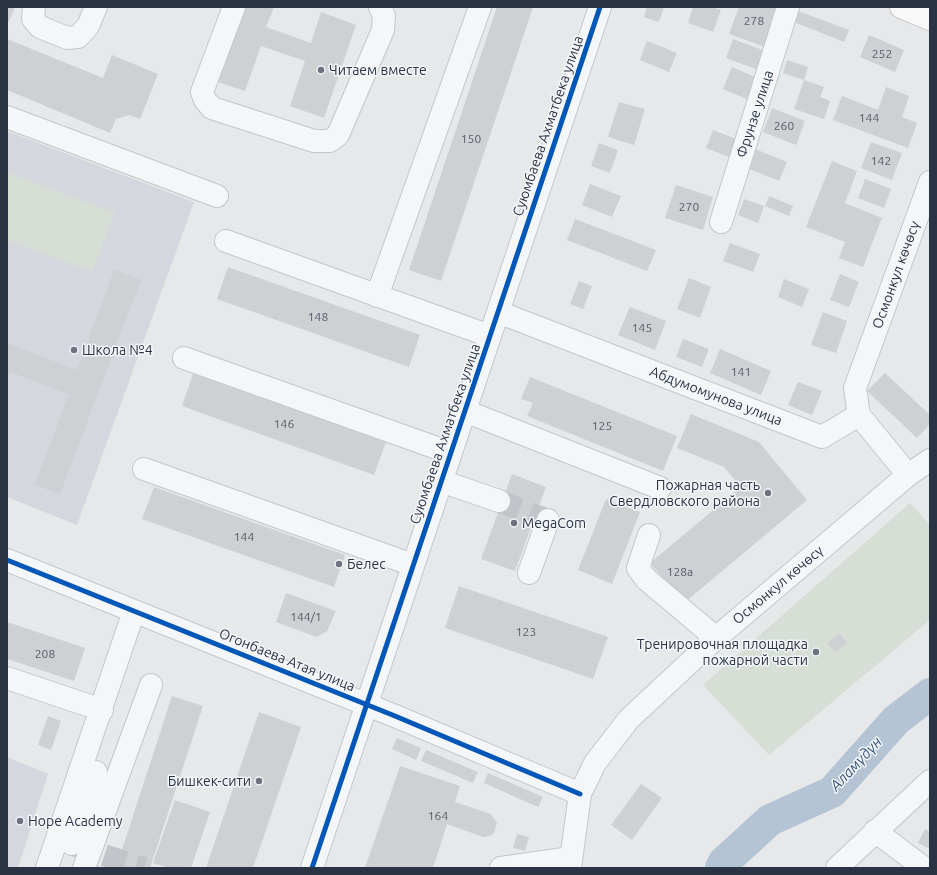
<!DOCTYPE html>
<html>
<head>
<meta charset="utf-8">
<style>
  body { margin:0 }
  #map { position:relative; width:937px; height:875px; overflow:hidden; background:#e6e8ea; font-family:Ubuntu,sans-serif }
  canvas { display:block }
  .frame { position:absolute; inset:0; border:8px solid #2b3445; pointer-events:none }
</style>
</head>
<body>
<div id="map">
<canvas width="937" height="875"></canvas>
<div class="frame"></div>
</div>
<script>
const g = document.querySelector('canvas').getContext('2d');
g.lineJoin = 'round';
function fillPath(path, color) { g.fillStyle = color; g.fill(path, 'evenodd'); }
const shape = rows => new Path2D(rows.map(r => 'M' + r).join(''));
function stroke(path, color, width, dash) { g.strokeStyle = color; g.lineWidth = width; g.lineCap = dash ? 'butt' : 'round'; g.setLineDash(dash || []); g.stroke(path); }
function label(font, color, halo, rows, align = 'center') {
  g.font = font + ' Ubuntu,sans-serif'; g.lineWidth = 3; g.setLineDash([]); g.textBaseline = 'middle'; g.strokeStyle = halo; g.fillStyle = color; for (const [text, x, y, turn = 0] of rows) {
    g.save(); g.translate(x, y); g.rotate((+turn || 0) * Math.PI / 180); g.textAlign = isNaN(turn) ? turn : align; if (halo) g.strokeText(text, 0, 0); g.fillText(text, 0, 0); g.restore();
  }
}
const built = shape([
  [7,131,194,202,77,525,7,497],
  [7,757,48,774,18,868,7,867]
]);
const green = shape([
  [7,172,115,213,92,272,7,240],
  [910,503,930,525,930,620,769,755,703,685]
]);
const river = shape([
  [721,868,724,862,770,820,832,792,896,720,930,694]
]);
const building = shape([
  [7,7,15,7,7,26],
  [237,7,274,7,266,27,311,43,321,12,356,25,324,118,290,106,305,61,261,46,245,91,212,80],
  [497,7,533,7,441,281,409,270],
  [647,7,664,7,659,22,644,17],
  [693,7,711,7,721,10,713,32,688,23],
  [739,7,780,7,765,47,729,34],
  [798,11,849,30,844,42,794,22],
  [869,35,904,50,895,72,860,57],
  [7,39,103,78,112,55,158,74,140,119,129,115,116,119,110,133,7,90],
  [733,39,768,52,761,71,726,58],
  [647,41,677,53,669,72,640,60],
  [787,60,808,67,804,80,783,73],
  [732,67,758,78,749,100,723,89],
  [804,80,824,87,820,97,830,101,824,119,794,109],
  [886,87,909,96,902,117,917,123,908,148,833,120,842,96,878,110],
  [619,102,645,109,634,145,608,137],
  [772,108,805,121,796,145,763,132],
  [713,130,736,139,729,157,706,148],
  [871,142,902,153,892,180,861,168],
  [599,143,618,150,610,173,591,166],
  [755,149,787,162,779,181,747,168],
  [832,161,857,171,845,203,882,218,863,267,839,258,845,242,806,227],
  [865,179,891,189,884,208,858,198],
  [590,184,621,196,612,217,582,205],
  [676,185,713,197,703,230,665,218],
  [769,196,793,206,789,216,765,206],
  [744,199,764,206,758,223,738,215],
  [575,219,656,250,647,271,567,240],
  [730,243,760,254,753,272,723,261],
  [228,267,420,335,409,367,217,299],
  [114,270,141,280,60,494,35,485,69,394,10,372,7,380,7,343,77,370],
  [840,274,859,282,849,307,830,300],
  [689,278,711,287,700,318,677,309],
  [784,279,809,289,802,307,778,297],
  [579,281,592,286,583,309,570,304],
  [630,307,666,321,655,350,618,335],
  [823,312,847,321,836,353,811,345],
  [683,339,709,349,702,367,676,357],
  [720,349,771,371,761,395,710,373],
  [885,373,930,415,930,424,917,438,867,391],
  [193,374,386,442,374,475,182,406],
  [530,377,677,436,663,471,527,416,533,403,521,399],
  [798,382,822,391,812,415,788,405],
  [691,414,759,442,807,500,684,603,650,563,741,487,724,467,677,448],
  [512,474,546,487,515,571,481,559],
  [154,487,345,555,334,587,142,519],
  [606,499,640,512,612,584,578,570],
  [459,586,608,637,593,679,445,628],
  [286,593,336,611,327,631,317,637,276,622],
  [7,622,85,648,74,681,7,659],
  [839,633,847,643,835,652,827,643],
  [172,696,203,706,150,868,116,868],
  [259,712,301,727,253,868,206,868],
  [48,716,61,721,51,750,38,745],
  [397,738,421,748,416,760,392,749],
  [426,750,478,772,473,783,421,761],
  [400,766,460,786,455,802,491,814,497,823,494,833,490,836,483,837,447,824,433,868,365,868],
  [488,773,543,797,538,807,484,783],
  [641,784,662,798,632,840,611,825],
  [175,800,210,812,191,868,169,868,153,863],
  [925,829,930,832,930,849,918,843],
  [517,834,529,837,525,851,513,848]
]);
const minorTunnel = shape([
  [499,501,548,520],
  [73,845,144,868]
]);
const minor = shape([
  [34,7,33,19,40,27,67,38,78,37,88,26,96,7],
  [234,7,202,92,205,100,212,108,314,141,330,141,338,135,383,30,384,16,380,7],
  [7,117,217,196],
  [721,222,788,7],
  [226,241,490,336],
  [377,296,480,7],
  [498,312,822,437,859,415,908,475],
  [184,358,451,453],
  [465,411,660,488],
  [859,415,855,388,930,182],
  [144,469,413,565],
  [441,481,499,501],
  [649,535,638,568,646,579,716,638],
  [7,560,395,716,580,794],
  [529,573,548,520],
  [7,678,102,710],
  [875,831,924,868],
  [72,844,96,772],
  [47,868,134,611],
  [84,868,151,685],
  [312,868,600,7],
  [501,868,571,858],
  [570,868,580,794,595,763,629,719,716,638,908,475,930,460],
  [837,868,930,781]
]);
const major = shape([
  [901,7,930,19]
]);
const cycleway = shape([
  [7,560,395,716,580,794],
  [312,868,600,7]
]);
const markers = [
  [321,70,4,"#6c737f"],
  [74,350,4,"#6c737f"],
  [768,493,4,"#6c737f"],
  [514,523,4,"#6c737f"],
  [339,564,4,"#6c737f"],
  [816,652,4,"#6c737f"],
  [259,781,4,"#6c737f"],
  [20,821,4,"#6c737f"]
];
const numberNames = [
  ["278",754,21],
  ["252",882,54],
  ["144",869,118],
  ["260",784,126],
  ["150",471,139],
  ["142",881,161],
  ["270",689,207],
  ["148",318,317],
  ["145",642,328],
  ["141",741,372],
  ["146",284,424],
  ["125",602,426],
  ["144",244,537],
  ["128а",680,572],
  ["144/1",306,617],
  ["123",526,632],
  ["208",45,654],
  ["164",438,816]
];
const poiNames = [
  ["Читаем вместе",329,70],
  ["Школа №4",82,350],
  ["Пожарная часть",760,485,"right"],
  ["Свердловского района",760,501,"right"],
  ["MegaCom",522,523],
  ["Белес",347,564],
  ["Тренировочная площадка",808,644,"right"],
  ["пожарной части",808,660,"right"],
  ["Бишкек-сити",251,781,"right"],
  ["Hope Academy",28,821]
];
const streetNames = [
  ["Фрунзе улица",755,114,-72],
  ["Суюмбаева Ахматбека улица",548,126,-71],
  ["Осмонкул көчөсү",896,275,-70],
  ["Абдумомунова улица",716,396,21],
  ["Суюмбаева Ахматбека улица",445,434,-71],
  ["Осмонкул көчөсү",778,585,-40],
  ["Огонбаева Атая улица",287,660,22]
];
const waterNames = [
  ["Аламүдүн",856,764,-47]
];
fillPath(built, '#d4d7dd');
fillPath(green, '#d6ded6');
stroke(river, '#b4c4d5', 32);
fillPath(building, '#ced0d3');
stroke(minorTunnel, '#c1c4c9', 22, [22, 11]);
stroke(minor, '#c4c6c8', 24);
stroke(major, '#c2c5c8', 24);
stroke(minor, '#f5f6f7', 22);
stroke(major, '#f8f8f8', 22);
stroke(cycleway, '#0057b8', 5);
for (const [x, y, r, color] of markers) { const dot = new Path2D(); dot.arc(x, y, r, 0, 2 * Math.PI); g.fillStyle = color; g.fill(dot); stroke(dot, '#f4f6f9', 1.5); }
label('12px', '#545c69', null, numberNames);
label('14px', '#2b3445', '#f4f6f9', poiNames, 'left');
label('14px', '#2b3445', '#f4f6f9', streetNames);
label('italic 15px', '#34527a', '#f4f6f9', waterNames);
</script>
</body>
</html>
